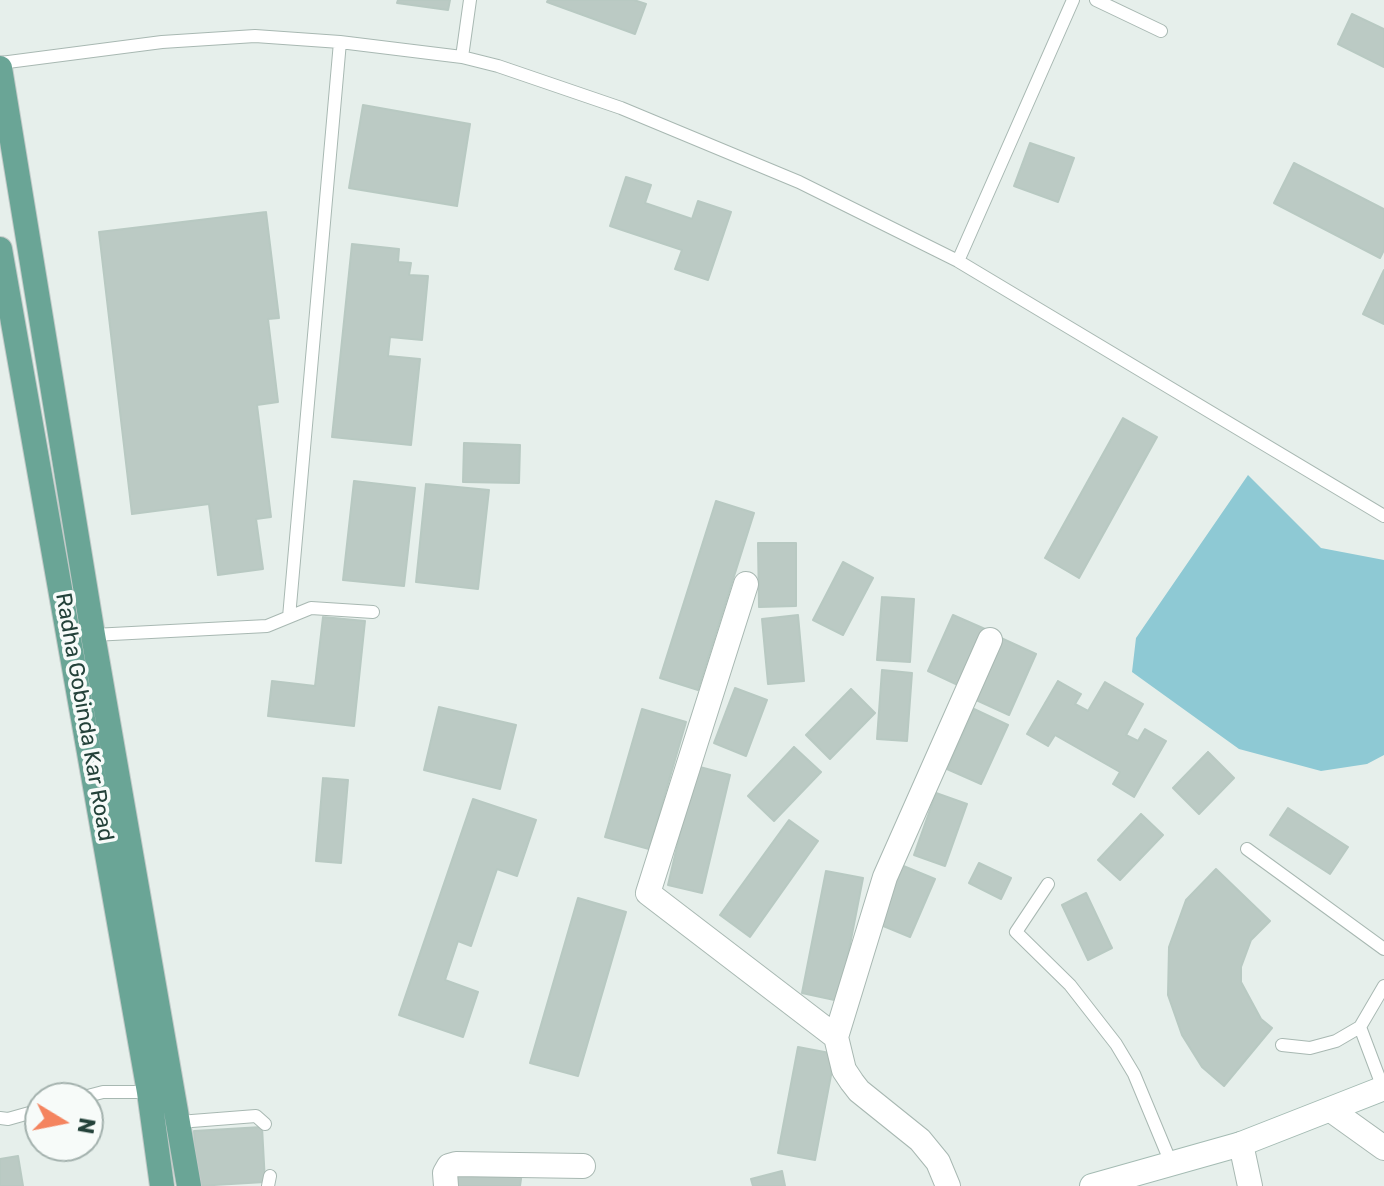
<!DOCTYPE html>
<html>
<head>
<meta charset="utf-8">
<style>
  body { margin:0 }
  #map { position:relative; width:1384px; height:1186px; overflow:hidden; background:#e6efeb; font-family:Rubik,sans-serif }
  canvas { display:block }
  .north { position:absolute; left:24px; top:1082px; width:80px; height:80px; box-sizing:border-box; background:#f7fbf9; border:2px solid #a3b1ad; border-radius:50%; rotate:100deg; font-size:22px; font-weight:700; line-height:32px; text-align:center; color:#24423a }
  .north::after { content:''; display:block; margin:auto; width:28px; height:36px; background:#f4845f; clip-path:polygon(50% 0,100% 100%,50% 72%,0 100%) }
</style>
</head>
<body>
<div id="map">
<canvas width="1384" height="1186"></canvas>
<div class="north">N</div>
</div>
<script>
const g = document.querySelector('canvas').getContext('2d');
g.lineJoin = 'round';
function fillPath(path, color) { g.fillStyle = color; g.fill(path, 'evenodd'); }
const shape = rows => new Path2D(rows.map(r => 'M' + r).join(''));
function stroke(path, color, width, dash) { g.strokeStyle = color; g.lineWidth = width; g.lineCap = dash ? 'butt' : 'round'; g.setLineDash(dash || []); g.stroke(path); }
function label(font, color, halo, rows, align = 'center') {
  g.font = font + ' Rubik,sans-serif'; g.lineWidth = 7; g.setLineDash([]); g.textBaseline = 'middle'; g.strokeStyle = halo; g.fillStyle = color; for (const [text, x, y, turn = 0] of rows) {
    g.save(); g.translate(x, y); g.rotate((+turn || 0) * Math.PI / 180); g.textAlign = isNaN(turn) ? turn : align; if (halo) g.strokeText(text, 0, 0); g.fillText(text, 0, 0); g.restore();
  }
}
const water = shape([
  [1248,475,1321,548,1384,560,1384,755,1367,764,1321,771,1239,749,1132,672,1136,638]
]);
const building = shape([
  [398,0,450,0,448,10,397,3,398,0],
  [548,0,634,0,646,4,635,34,547,2,548,0],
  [1352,14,1384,29,1384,67,1338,44,1352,14],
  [363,105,470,124,457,206,349,188,363,105],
  [1030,143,1074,158,1058,202,1014,186,1030,143],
  [1294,163,1384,209,1384,250,1380,258,1274,203,1294,163],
  [626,177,651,185,645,203,692,219,698,201,731,212,708,280,675,269,682,250,610,226,626,177],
  [266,212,279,318,268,319,278,402,257,405,271,517,256,519,263,569,218,575,209,504,132,514,99,232,266,212],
  [352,244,399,249,398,262,411,263,409,275,428,276,422,340,390,337,388,356,420,359,411,445,332,437,352,244],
  [1384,270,1384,324,1363,314,1384,270],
  [1123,418,1157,437,1079,578,1045,558,1123,418],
  [464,443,520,445,519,483,463,482,464,443],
  [354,481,415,488,404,586,343,580,354,481],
  [426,484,489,490,478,589,416,582,426,484],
  [716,501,754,513,698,690,660,678,716,501],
  [758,543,796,543,796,606,759,607,758,543],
  [843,562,873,578,843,635,813,620,843,562],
  [882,597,914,599,910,662,877,660,882,597],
  [798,615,804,681,768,684,762,619,798,615],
  [953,615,985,629,960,686,928,671,953,615],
  [323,617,365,621,354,726,268,716,272,681,315,686,323,617],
  [1001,638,1036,654,1009,715,974,699,1001,638],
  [882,670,912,673,907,741,877,739,882,670],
  [1058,681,1081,694,1075,704,1088,711,1105,682,1143,704,1126,735,1138,741,1145,729,1166,741,1134,797,1113,784,1120,772,1055,735,1048,746,1027,734,1058,681],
  [735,688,767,700,746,756,714,743,735,688],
  [851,689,875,713,830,759,806,735,851,689],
  [439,707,516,725,500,789,424,770,439,707],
  [642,709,686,722,649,849,605,837,642,709],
  [974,709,1008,725,981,784,947,769,974,709],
  [794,747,821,772,774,821,748,796,794,747],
  [1208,752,1234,778,1199,814,1173,788,1208,752],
  [696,766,730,775,702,893,668,885,696,766],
  [323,778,348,780,341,863,316,861,323,778],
  [936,793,967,804,945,866,914,855,936,793],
  [473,799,536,820,517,876,497,869,471,946,458,941,445,980,478,992,463,1037,399,1015,473,799],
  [1288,808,1348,847,1330,874,1270,835,1288,808],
  [1141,814,1163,835,1120,880,1098,860,1141,814],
  [789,820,818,841,750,937,720,915,789,820],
  [979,863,1011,878,1001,899,969,883,979,863],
  [901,865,935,879,910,937,876,923,901,865],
  [1216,869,1270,921,1251,940,1241,967,1241,982,1261,1019,1272,1028,1224,1086,1202,1067,1182,1035,1168,995,1169,947,1186,900,1216,869],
  [826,871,863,878,839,1001,802,993,826,871],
  [1086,893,1112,948,1088,960,1062,905,1086,893],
  [578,898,626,912,578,1076,530,1063,578,898],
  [798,1047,835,1054,815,1160,778,1153,798,1047],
  [262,1127,265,1182,197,1186,194,1131,262,1127],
  [18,1156,23,1186,0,1186,0,1159,18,1156],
  [456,1166,522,1172,520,1186,454,1186,456,1166],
  [782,1171,785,1186,753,1186,751,1179,782,1171]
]);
const lane = shape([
  [1096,0,1161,31],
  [462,57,470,0],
  [0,63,162,42,255,36,340,42,462,57,498,66,621,108,799,182,958,261,1384,516],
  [958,261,1073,0],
  [289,617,340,42],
  [93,635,267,626,311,608,373,612],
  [1247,849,1384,949],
  [1048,884,1016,932,1070,985,1116,1044,1134,1074,1171,1163],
  [1360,1027,1383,1088],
  [1282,1045,1310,1048,1336,1041,1360,1027,1384,986],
  [80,1098,103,1092,149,1092],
  [0,1118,8,1119,40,1110],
  [179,1122,256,1116,265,1124],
  [268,1186,270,1176]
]);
const street = shape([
  [746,584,648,893,836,1037],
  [1331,1110,1384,1148],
  [1241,1144,1250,1186],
  [446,1186,445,1173,449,1166,456,1164,583,1166],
  [948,1186,938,1162,920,1140,859,1091,852,1082,844,1070,836,1037,885,877,990,640]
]);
const secondary = shape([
  [1092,1186,1241,1144,1384,1088]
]);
const primary = shape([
  [0,68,93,635,189,1186],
  [0,249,149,1092,162,1186]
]);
const streetNames = [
  ["Radha Gobinda Kar Road",84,717,80]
];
fillPath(water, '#8ec9d4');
fillPath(building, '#bbcac4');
stroke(building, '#b8c9c2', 2);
stroke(lane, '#a8b8b2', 14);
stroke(street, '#a8b8b2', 26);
stroke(secondary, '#a4bbb3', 26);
stroke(primary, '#c2cac8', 26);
stroke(lane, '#fff', 12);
stroke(street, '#fff', 24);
stroke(secondary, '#fff', 24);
stroke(primary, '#6aa596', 24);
label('22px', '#24423a', '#f7fbf9', streetNames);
</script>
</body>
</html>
